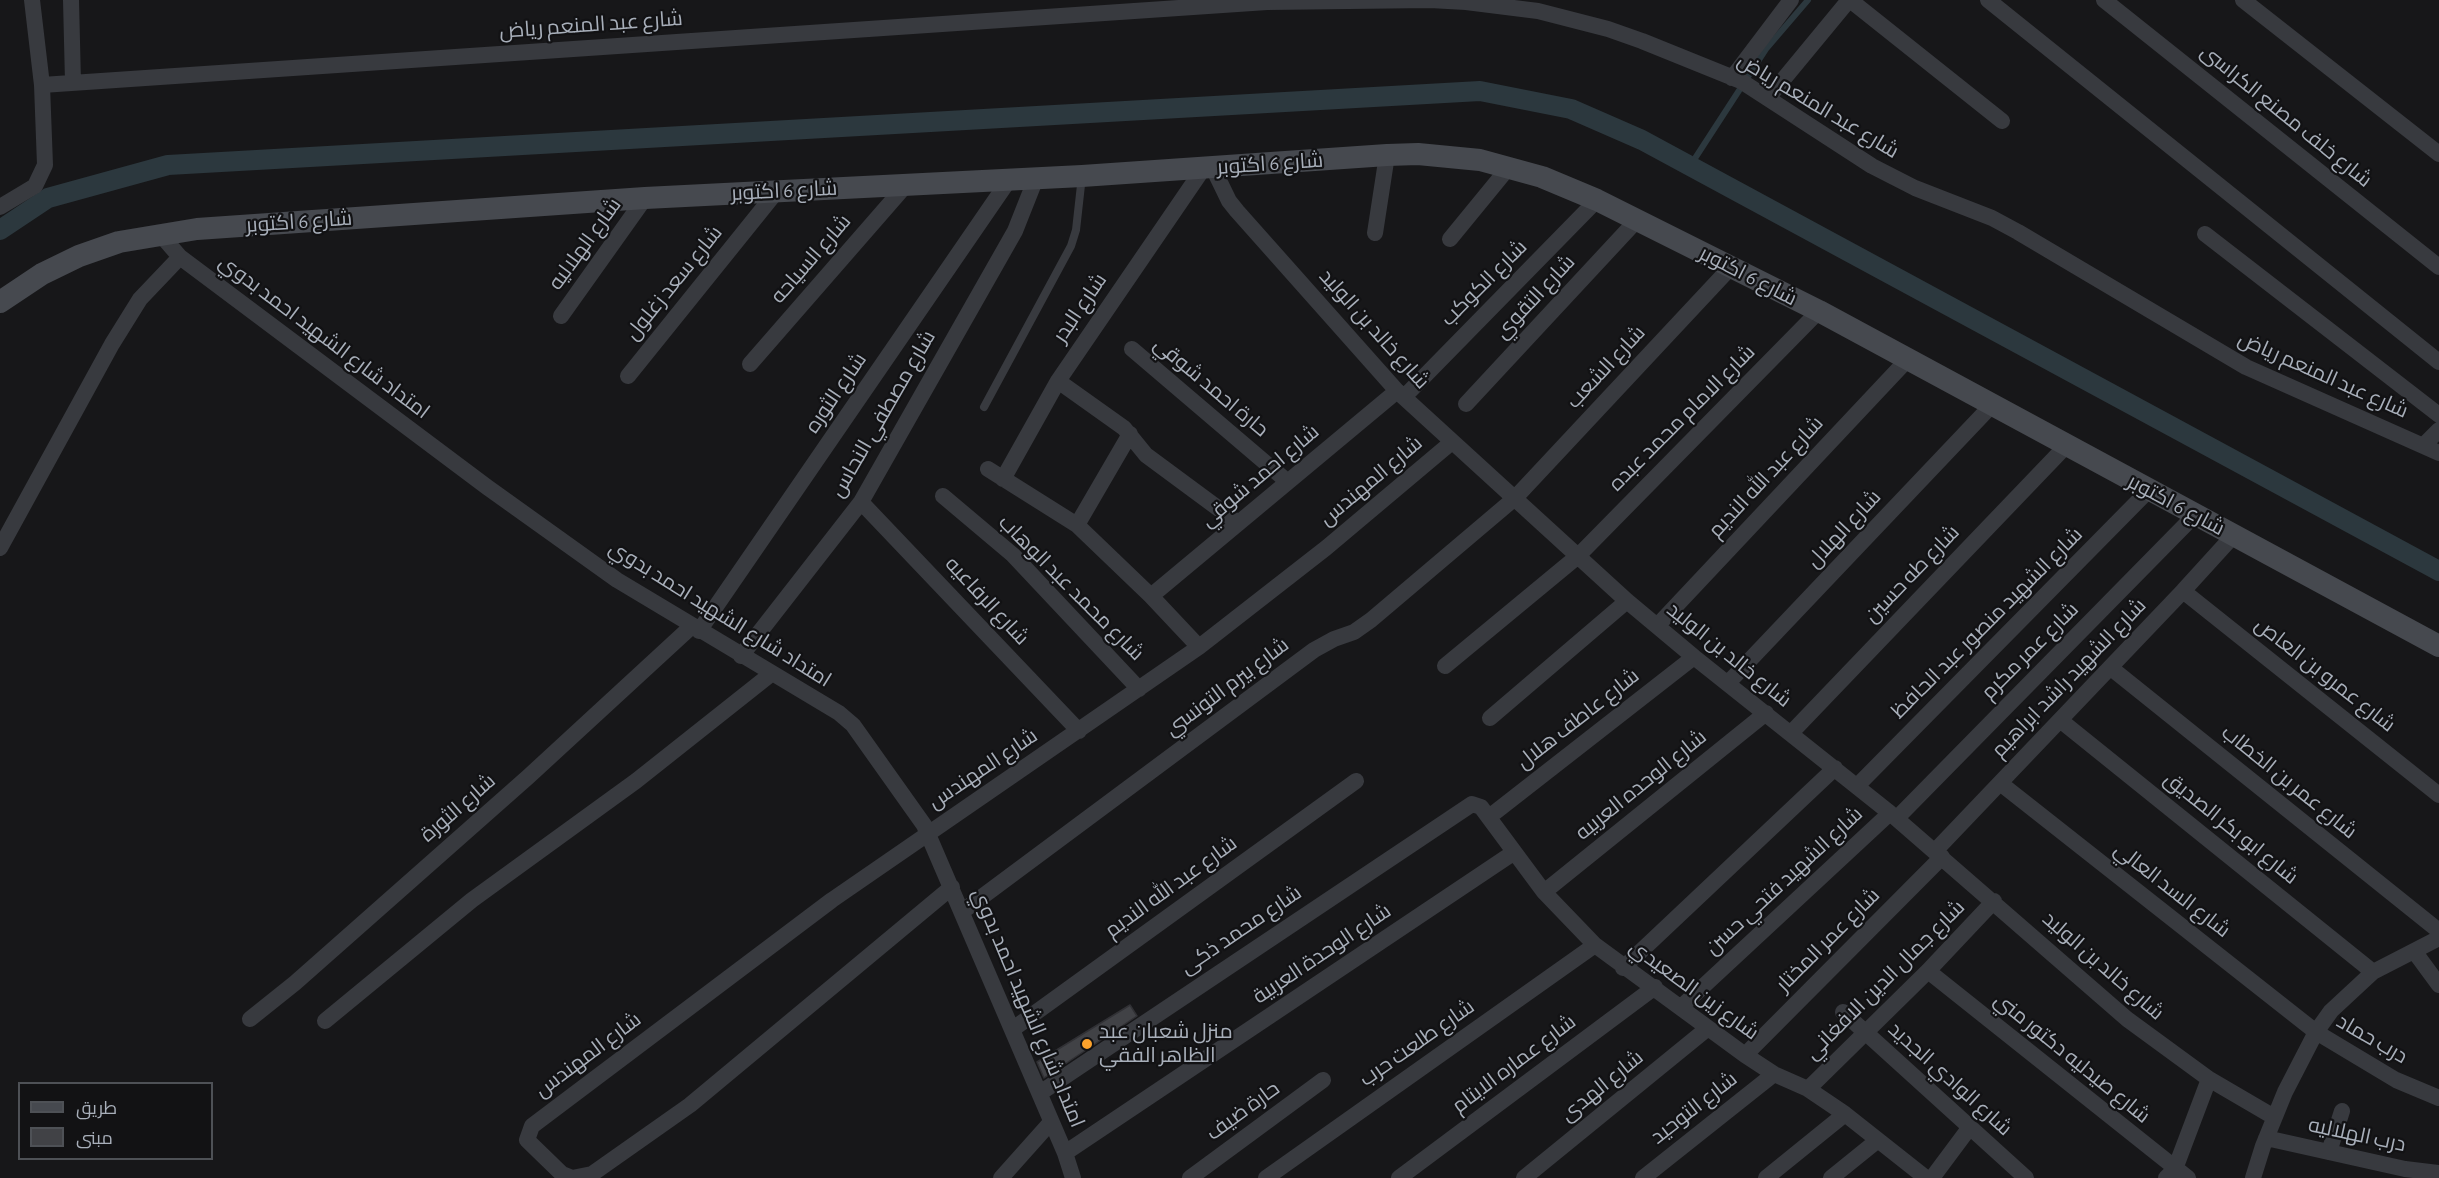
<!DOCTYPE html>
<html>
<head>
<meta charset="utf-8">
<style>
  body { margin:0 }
  #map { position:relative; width:2439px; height:1178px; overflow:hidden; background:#171719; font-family:"Alegreya Sans",Cairo,sans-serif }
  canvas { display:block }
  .legend { position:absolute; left:18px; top:1082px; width:195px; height:78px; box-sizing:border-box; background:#121214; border:2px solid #4e5156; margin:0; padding:8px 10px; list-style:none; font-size:18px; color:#a8afba }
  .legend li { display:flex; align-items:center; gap:12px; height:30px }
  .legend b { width:30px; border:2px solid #4e5156 }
</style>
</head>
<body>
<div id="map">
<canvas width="2439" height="1178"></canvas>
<ul class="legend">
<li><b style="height:8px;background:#46494f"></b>طريق</li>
<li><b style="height:16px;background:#414246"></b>مبنى</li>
</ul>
</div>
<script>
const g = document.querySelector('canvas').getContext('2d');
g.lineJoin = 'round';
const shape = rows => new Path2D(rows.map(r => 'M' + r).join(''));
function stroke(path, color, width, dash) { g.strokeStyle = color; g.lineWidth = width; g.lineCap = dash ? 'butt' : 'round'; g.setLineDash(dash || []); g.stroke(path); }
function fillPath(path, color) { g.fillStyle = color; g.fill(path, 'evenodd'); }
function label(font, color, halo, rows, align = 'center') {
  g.font = font + ' "Alegreya Sans",Cairo,sans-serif'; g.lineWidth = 4.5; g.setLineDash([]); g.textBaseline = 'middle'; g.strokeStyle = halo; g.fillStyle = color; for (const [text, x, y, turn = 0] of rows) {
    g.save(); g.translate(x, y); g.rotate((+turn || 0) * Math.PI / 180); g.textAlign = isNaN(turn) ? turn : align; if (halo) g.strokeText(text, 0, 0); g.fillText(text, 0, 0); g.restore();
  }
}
const stream = shape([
  [1690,166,1766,49,1808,0]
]);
const canal = shape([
  [0,230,48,198,168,165,1480,91,1571,109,1642,140,2439,571]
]);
const building = shape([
  [1130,1005,1137,1016,1044,1078,1037,1062,1130,1005]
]);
const lane = shape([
  [984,407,1071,246,1076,230,1082,176]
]);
const street = shape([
  [71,0,73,82],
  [1850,0,2002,121],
  [1988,0,2439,362],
  [2104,0,2439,267],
  [2243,0,2439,154],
  [1732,78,1791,0],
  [42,85,1267,2,1430,0,1466,2,1538,11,1608,29,1642,41,1741,81,1872,166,1915,188,1992,218,2018,232,2246,367,2439,453],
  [1768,98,1849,0],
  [1213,168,1229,201,1237,211,1397,391,1627,601,1694,657,1890,813,2127,1019,2209,1079,2274,1117],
  [0,207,35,186,45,165,42,85,32,0],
  [1375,233,1387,155],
  [2205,234,2439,415],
  [161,235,180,257,487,487,617,580,839,713,853,725,924,825,1065,1153,1073,1178],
  [1450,239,1509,167],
  [561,316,645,198],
  [1132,349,1288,482],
  [750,364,906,185],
  [628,376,777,191],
  [1058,381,1124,428,1146,455,1238,523],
  [1404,397,1597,200],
  [1466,404,1637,220],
  [2424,445,2439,430],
  [988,469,1077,525,1151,596,1199,647],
  [1003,479,1058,381,1203,169],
  [943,496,1013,555,1139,689],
  [861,502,1079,731],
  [1077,525,1130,434],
  [0,548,112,344,140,299,180,257],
  [2183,591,2439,795],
  [1151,596,1397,391],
  [1657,626,1908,359],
  [699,631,1009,180],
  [741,656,861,502,1015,231,1036,178],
  [1445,666,1578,556,1819,311],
  [2111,668,2439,931],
  [1728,683,1992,405],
  [1490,718,1627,601],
  [2060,720,2373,972],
  [1791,733,2066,446],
  [2000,783,2316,1032,2396,1080,2439,1098],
  [1857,786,2148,491],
  [1489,817,1694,657],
  [1897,818,2195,515],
  [1935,851,2183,591,2234,535],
  [952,887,690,1105,592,1174,572,1178,562,1174,527,1140,532,1126,832,900,1199,647,1326,548,1452,442],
  [1544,892,1766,713],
  [963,911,1314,650,1334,639,1354,632,1371,620,1515,498,1731,267],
  [2414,951,2439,985],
  [1623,968,1835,768],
  [1928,971,2188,1178],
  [1681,1007,1890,813],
  [1843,1012,2026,1178],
  [250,1019,295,983,528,777,692,626],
  [325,1021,472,900,636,781,771,674],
  [1013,1029,1356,781],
  [1745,1055,1942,857],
  [1808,1089,1928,971,1994,901],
  [1040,1093,1472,804,1481,807,1544,892,1595,945,1745,1055,1774,1074,1808,1089,1845,1114,1926,1178],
  [2266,1138,2405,1169,2439,1173],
  [2329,1152,2342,1111],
  [1065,1153,1513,853],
  [1001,1178,1051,1122],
  [1190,1178,1323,1080],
  [1266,1178,1595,945],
  [1399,1178,1655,987],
  [1524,1178,1708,1028],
  [1643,1178,1774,1074],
  [1766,1178,1845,1114],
  [1831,1178,1878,1140],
  [1932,1178,1970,1127],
  [2166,1178,2175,1169,2209,1079],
  [2253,1178,2263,1146,2285,1092,2316,1032,2331,1011,2373,972,2439,938]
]);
const secondary = shape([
  [0,302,42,274,79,256,119,242,197,229,645,198,1082,176,1387,155,1418,154,1480,160,1542,177,1597,200,1819,311,2439,646]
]);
const markers = [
  [1087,1044,6,"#fca22c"]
];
const streetNames = [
  ["شارع عبد المنعم رياض",591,25,-4],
  ["شارع عبد المنعم رياض",1818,106,31],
  ["شارع خلف مصنع الكراسى",2286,116,39],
  ["شارع 6 اكتوبر",1270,164,-4],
  ["شارع 6 اكتوبر",784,191,-3],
  ["شارع 6 اكتوبر",299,222,-4],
  ["شارع الهلاليه",585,244,-54],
  ["شارع السياحه",811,259,-49],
  ["شارع 6 اكتوبر",1748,276,27],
  ["شارع سعد زغلول",674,283,-51],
  ["شارع الكوكب",1484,283,-45],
  ["شارع التقوي",1535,297,-47],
  ["شارع البدر",1080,308,-56],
  ["شارع خالد بن الوليد",1374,329,48],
  ["امتداد شارع الشهيد احمد بدوي",324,337,37],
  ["شارع الشعب",1606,367,-47],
  ["شارع عبد المنعم رياض",2323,375,24],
  ["حارة احمد شوقي",1211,387,40],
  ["شارع الثوره",836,393,-56],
  ["شارع مصطفي النحاس",883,414,-60],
  ["شارع الامام محمد عبده",1682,418,-45],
  ["شارع احمد شوقي",1260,476,-40],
  ["شارع عبد الله النديم",1766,477,-47],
  ["شارع المهندس",1371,481,-40],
  ["شارع 6 اكتوبر",2176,505,28],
  ["شارع الهلال",1844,529,-47],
  ["شارع طه حسين",1912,574,-46],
  ["شارع محمد عبد الوهاب",1071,588,45],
  ["شارع الرفاعيه",987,601,47],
  ["امتداد شارع الشهيد احمد بدوي",720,614,32],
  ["شارع الشهيد منصور عبد الحافظ",1987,623,-45],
  ["شارع عمر مكرم",2030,651,-45],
  ["شارع خالد بن الوليد",1729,655,39],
  ["شارع عمرو بن العاص",2325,675,38],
  ["شارع الشهيد راشد ابراهيم",2069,678,-46],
  ["شارع بيرم التونسي",1227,687,-37],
  ["شارع عاطف هلال",1578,719,-38],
  ["شارع المهندس",983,769,-34],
  ["شارع عمر بن الخطاب",2289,782,39],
  ["شارع الوحده العربيه",1641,785,-39],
  ["شارع الثورة",458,808,-41],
  ["شارع ابو بكر الصديق",2231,828,39],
  ["شارع الشهيد فتحي حسن",1784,881,-43],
  ["شارع عبد الله النديم",1171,887,-36],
  ["شارع السد العالي",2172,890,38],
  ["شارع محمد ذكى",1241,930,-34],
  ["شارع عمر المختار",1828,940,-45],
  ["شارع الوحدة العربية",1322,954,-34],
  ["شارع خالد بن الوليد",2103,966,41],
  ["شارع جمال الدين الافغاني",1885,980,-45],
  ["شارع زين الصعيدي",1694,990,36],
  ["امتداد شارع الشهيد احمد بدوي",1028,1008,67],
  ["درب حماد",2372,1039,30],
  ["شارع طلعت حرب",1417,1043,-35],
  ["شارع المهندس",588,1055,-37],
  ["شارع صيدليه دكتور مني",2072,1058,39],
  ["شارع عماره الايتام",1514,1064,-37],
  ["شارع الوادي الجديد",1950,1079,42],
  ["شارع الهدى",1602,1086,-39],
  ["شارع التوحيد",1694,1108,-38],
  ["حارة ضيف",1243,1111,-36],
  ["درب الهلاليه",2357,1135,12]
];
const poiNames = [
  ["منزل شعبان عبد",1099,1032],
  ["الظاهر الفقي",1099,1056]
];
stroke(stream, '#2c383e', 6);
stroke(canal, '#2c383e', 20);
fillPath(building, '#414246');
stroke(building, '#313135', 1.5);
stroke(lane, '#383a3f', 8);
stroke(street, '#383a3f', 16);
stroke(secondary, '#46494f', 22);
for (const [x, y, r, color] of markers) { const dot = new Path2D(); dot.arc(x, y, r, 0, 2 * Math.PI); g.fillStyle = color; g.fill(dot); stroke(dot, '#121214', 2); }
label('21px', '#a8afba', '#121214', streetNames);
label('21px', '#a8afba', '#121214', poiNames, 'left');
</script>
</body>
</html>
